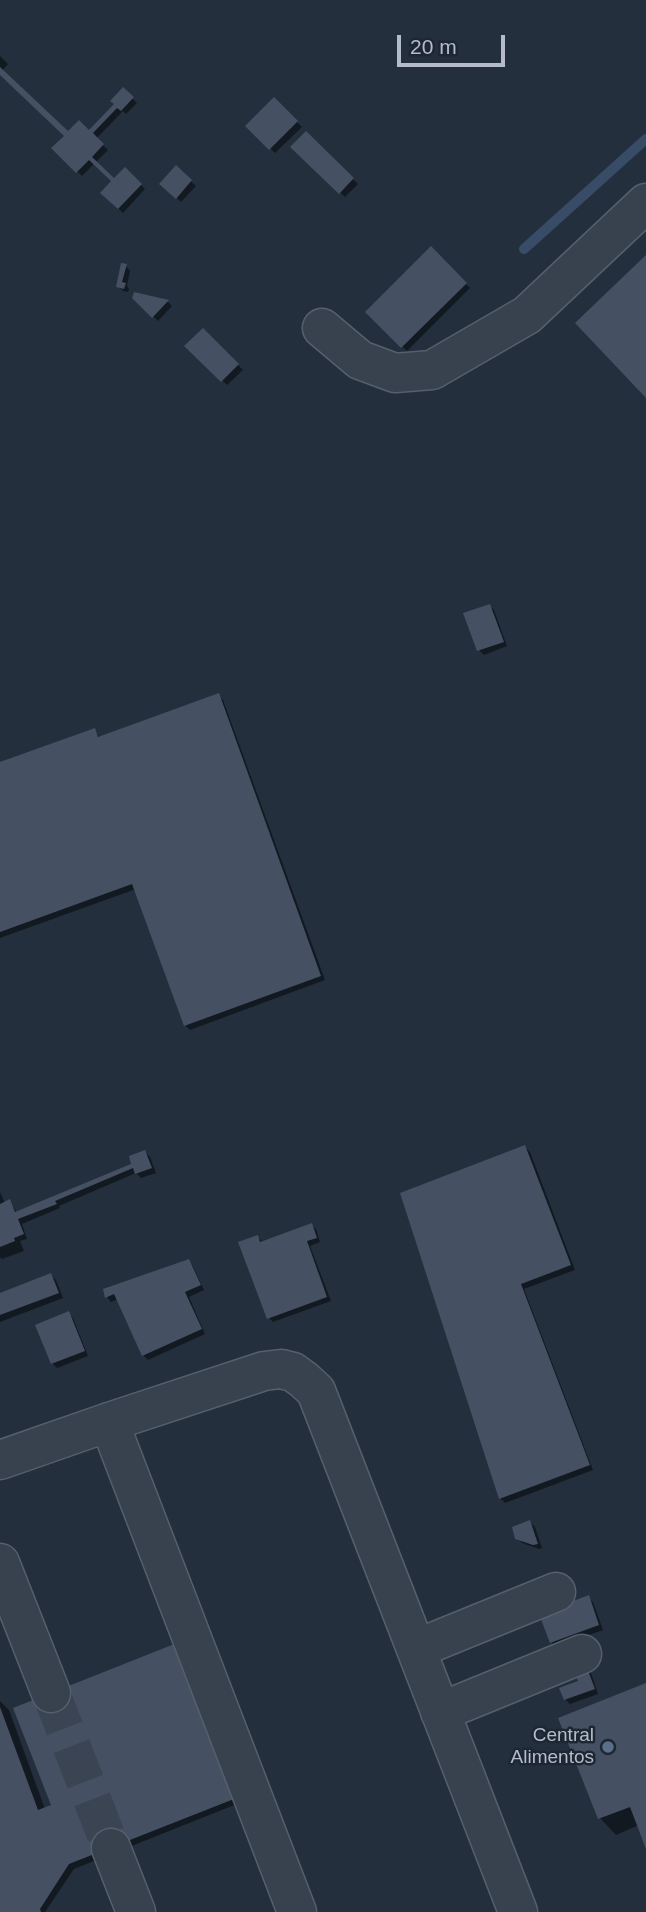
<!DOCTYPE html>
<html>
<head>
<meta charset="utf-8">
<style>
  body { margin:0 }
  #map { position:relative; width:646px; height:1912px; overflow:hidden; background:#242f3e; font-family:Helvetica,sans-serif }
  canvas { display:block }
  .scale { position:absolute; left:397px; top:35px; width:108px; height:32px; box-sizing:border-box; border:4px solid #b4bcc9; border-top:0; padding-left:9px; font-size:21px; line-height:24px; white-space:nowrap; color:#b4bcc9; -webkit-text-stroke:5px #1d2633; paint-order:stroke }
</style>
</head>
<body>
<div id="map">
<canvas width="646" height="1912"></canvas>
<div class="scale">20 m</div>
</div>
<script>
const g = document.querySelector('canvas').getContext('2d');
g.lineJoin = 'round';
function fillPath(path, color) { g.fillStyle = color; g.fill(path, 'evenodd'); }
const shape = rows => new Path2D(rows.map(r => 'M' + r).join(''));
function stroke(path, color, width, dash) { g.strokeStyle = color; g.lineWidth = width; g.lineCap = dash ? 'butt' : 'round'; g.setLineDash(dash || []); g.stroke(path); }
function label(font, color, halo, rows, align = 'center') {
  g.font = font + ' Helvetica,sans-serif'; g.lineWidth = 5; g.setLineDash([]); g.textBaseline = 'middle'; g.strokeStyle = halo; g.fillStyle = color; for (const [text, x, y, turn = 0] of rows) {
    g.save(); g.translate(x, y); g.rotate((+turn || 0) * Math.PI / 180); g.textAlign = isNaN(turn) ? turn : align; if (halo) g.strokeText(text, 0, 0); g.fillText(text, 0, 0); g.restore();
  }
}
const shadow = shape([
  [0,56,8,64,2,71,68,134,89,132,116,104,123,90,137,103,126,114,123,111,96,139,108,150,95,163,114,181,125,169,145,189,123,213,102,193,114,181,95,163,82,176,54,148,66,136,0,73],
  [274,99,302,127,275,153,247,126],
  [306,134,358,184,345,197,293,147],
  [176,168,196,186,181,202,162,184],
  [431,249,470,288,407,351,367,312],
  [126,266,130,271,127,286,129,289,128,292,123,291,118,286],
  [135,294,168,302,172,306,158,321,134,298],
  [203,330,243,370,227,385,187,346],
  [490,606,494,610,507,646,484,655,479,650],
  [218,695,223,700,325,980,190,1030,185,1025,136,889,0,938,0,764,94,730,100,738],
  [525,1147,530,1152,575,1270,524,1289,593,1470,505,1503,500,1498],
  [145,1152,150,1157,156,1173,141,1178,136,1173,59,1206,60,1208,22,1224,27,1239,20,1241,24,1251,2,1259,0,1257,0,1192,5,1203,10,1201,17,1213,134,1165],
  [311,1225,316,1229,320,1242,310,1246,331,1301,273,1322,269,1318,257,1237,262,1241],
  [189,1261,193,1266,204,1290,189,1297,205,1334,148,1360,143,1355,118,1299,111,1302,107,1297,105,1291],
  [51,1275,56,1280,63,1298,0,1322,0,1295],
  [68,1313,73,1318,88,1356,57,1368,52,1363],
  [530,1522,535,1527,542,1548,539,1549,522,1543,517,1538],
  [588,1597,593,1602,603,1630,556,1647,551,1642],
  [177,1645,242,1802,74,1869,45,1912,0,1912,0,1701,9,1710,45,1809,53,1806],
  [589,1667,598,1694,570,1704,565,1699],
  [646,1685,646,1844,639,1825,616,1835,600,1818]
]);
const stream = shape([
  [524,249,646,139]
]);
const building = shape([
  [0,67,68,131,79,120,89,130,114,104,110,101,123,87,134,97,121,111,117,108,93,133,104,144,92,157,114,178,125,167,142,184,118,209,100,193,111,181,89,160,76,173,51,148,64,136,0,75],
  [274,97,298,121,269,150,245,126],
  [306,131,354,178,339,194,290,147],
  [176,165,192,180,176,199,159,184],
  [431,246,467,283,401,348,365,312],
  [646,255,646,398,575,323],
  [121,263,127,264,122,282,126,283,124,289,116,287],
  [134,292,169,300,152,318,132,298],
  [203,328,239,364,221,382,184,346],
  [490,604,504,642,477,651,463,613],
  [219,693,321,976,184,1026,132,884,0,932,0,762,95,728,98,737],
  [525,1145,571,1265,521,1284,590,1465,499,1499,400,1193],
  [145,1150,152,1168,135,1174,133,1168,55,1201,57,1204,18,1219,24,1234,14,1238,15,1241,0,1247,0,1204,10,1199,15,1212,131,1164,129,1156],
  [312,1223,317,1238,307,1241,327,1297,267,1319,238,1242,258,1235,260,1242],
  [189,1259,201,1285,185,1292,202,1329,142,1356,114,1294,105,1298,103,1289],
  [51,1273,59,1293,0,1315,0,1293],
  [69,1311,85,1351,51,1364,35,1325],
  [530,1520,538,1544,533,1545,515,1539,512,1527],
  [589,1595,599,1625,550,1643,539,1614],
  [177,1643,239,1797,69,1864,40,1909,41,1912,0,1912,0,1707,38,1810,51,1805,13,1708],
  [584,1660,595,1689,564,1700,559,1688,578,1681,572,1665],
  [646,1683,646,1849,630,1807,598,1819,558,1718]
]);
const minorTunnel = shape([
  [51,1693,111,1848]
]);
const minor = shape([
  [322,328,360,360,395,373,432,370,527,315,646,203],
  [109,1422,297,1912],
  [0,1460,109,1422,264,1371,281,1369,293,1372,304,1380,316,1391,518,1912],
  [0,1563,51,1693],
  [416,1649,556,1592],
  [440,1712,582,1654],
  [111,1848,136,1912]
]);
const markers = [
  [608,1747,7,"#5c6f8a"]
];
const poiNames = [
  ["Central",594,1736],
  ["Alimentos",594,1758]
];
fillPath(shadow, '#0007');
stroke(stream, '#394c67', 10);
fillPath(building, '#455162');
stroke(minorTunnel, '#3a4453', 38, [38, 19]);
stroke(minor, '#565f6c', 41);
stroke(minor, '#38414e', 38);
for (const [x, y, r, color] of markers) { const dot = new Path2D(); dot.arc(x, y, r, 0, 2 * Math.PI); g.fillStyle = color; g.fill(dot); stroke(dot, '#1d2633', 2.5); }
label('19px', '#b4bcc9', '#1d2633', poiNames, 'right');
</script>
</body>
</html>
